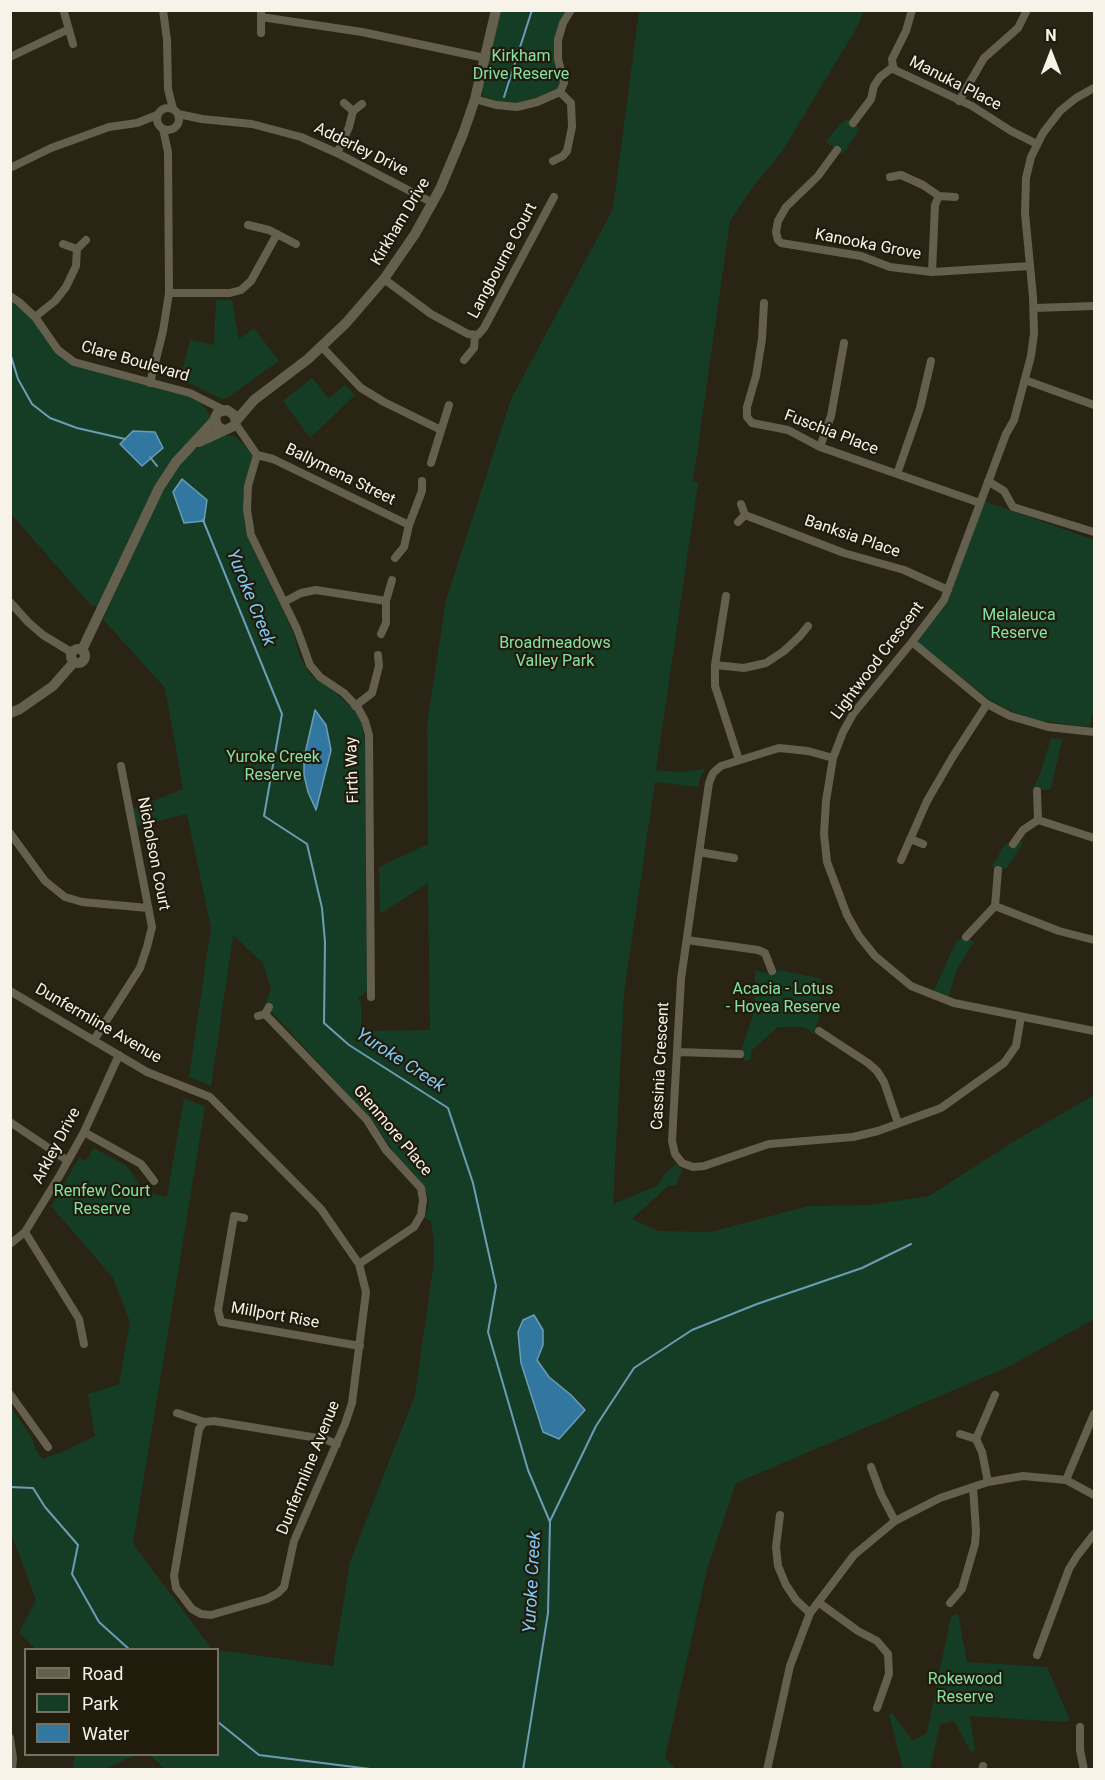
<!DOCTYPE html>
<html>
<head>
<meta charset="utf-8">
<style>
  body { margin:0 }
  #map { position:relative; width:1105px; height:1780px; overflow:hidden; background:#2a2414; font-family:Roboto,sans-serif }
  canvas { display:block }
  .frame { position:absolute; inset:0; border:12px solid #f7f3e9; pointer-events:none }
  .legend { position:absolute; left:24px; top:1648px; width:195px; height:108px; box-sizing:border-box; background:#201b0a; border:2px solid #767163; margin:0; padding:8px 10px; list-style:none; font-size:18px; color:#f7f3e9 }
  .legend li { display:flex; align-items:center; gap:12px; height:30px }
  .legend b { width:30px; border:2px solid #767163 }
  .north { position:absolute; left:1021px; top:24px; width:60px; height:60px; -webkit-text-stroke:4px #201b0a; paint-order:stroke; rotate:0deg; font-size:16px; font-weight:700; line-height:24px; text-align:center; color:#f7f3e9 }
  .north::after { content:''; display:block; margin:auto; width:21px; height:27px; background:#f7f3e9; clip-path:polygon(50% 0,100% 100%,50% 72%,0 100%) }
</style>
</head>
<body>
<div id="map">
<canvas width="1105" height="1780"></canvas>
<div class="frame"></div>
<ul class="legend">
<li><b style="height:8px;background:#655f4d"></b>Road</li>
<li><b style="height:16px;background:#153d25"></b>Park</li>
<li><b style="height:16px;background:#3177a0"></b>Water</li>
</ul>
<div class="north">N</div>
</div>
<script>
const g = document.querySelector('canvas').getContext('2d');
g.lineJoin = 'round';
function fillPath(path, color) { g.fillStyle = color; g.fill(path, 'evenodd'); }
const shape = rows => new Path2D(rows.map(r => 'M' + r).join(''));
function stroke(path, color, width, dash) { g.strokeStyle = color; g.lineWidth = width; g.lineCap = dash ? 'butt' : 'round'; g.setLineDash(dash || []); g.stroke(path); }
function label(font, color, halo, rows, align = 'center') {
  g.font = font + ' Roboto,sans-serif'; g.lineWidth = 4.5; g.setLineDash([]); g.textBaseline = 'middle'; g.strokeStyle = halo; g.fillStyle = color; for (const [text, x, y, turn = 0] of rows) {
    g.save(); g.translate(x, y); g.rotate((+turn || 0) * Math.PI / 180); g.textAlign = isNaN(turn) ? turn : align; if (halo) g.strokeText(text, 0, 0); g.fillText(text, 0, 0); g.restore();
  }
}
const green = shape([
  [500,11,567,11,562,18,560,81,557,90,548,95,516,103,496,102,483,96,482,90],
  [639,11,863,11,859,24,783,150,750,191,730,221,693,481,698,483,656,770,680,772,705,769,700,777,698,787,655,782,624,993,613,1204,657,1186,666,1172,676,1164,682,1169,676,1185,668,1186,632,1219,658,1231,711,1232,808,1206,869,1205,929,1196,1013,1142,1094,1095,1094,1319,1012,1365,736,1483,707,1570,665,1758,676,1769,166,1770,150,1755,218,1754,218,1650,333,1666,350,1562,415,1395,434,1262,434,1240,431,1222,425,1218,429,1203,426,1190,413,1172,399,1160,373,1121,265,1005,271,989,263,963,233,935,211,1086,189,1077,211,928,187,814,137,826,133,809,183,789,165,688,103,619,168,479,189,454,207,440,216,436,234,436,248,448,253,457,243,497,244,519,248,538,294,634,299,655,306,667,311,675,336,693,354,710,361,722,365,740,367,990,358,999,361,1003,361,1031,430,1030,428,883,380,914,379,867,428,844,427,724,446,600,511,399,613,209],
  [847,119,860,129,843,154,826,142,840,124],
  [10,300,22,309,75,366,182,394,200,402,210,415,211,418,183,448,99,607,91,605,11,514],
  [216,300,232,300,239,339,254,328,279,361,227,398,221,399,194,385,180,380,190,340,214,345],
  [312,378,329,398,345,385,355,395,310,438,283,401],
  [984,501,1094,540,1094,706,1090,727,1034,720,1013,712,990,700,917,642,948,602],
  [1051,738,1062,739,1051,789,1034,791,1032,790,1040,774],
  [1019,841,1023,843,1007,868,998,870,992,866,1006,843,1013,844],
  [966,937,974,942,958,967,948,997,933,992,957,940],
  [755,970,766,973,780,970,822,979,819,1020,813,1034,805,1027,778,1027,751,1051,751,1059,745,1061,740,1054,755,1009],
  [184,1098,205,1107,133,1544,212,1649,215,1649,36,1649,19,1633,36,1600,11,1533,11,1407,33,1440,35,1448,42,1459,62,1452,95,1436,88,1394,119,1384,130,1322,113,1278,51,1206,79,1158,86,1161,94,1148,127,1166,143,1189,151,1193,167,1197],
  [958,1614,967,1662,1047,1667,1070,1720,1063,1722,970,1716,975,1751,971,1752,954,1721,940,1724,930,1769,903,1769,889,1714,892,1713,913,1741,927,1733,951,1616],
  [75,1755,75,1754,135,1755,105,1769,73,1769]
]);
const water = shape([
  [133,431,155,432,163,448,142,466,120,444,133,431],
  [182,479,207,500,204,521,184,523,173,492,182,479],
  [315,710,326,725,331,750,316,810,308,792,304,775,304,758,315,710],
  [534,1315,543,1330,543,1345,537,1360,549,1377,571,1395,585,1410,559,1439,543,1432,521,1363,518,1332,523,1320,534,1315]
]);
const stream = shape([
  [504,97,532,10],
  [10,353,18,379,32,404,50,418,77,428,125,439],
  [150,457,157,466],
  [203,520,282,714,264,816,307,844,322,908,325,942,324,1023,349,1045,448,1108,473,1183,496,1286,488,1332,528,1470,550,1522,548,1613,523,1770],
  [10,1487,33,1488,45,1507,78,1545,72,1574,99,1622,130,1650],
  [550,1521,596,1426,634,1368,692,1330,757,1304,862,1268,911,1244],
  [218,1722,259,1755,378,1770]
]);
const minor = shape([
  [163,10,167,40,168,89,173,109],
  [261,10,261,33],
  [912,10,906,31,892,59,893,67,895,70,972,106,1011,131,1037,144],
  [64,12,73,44],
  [261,17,362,32,485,58],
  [10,57,69,29],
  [1094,88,1076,98,1060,111,1043,133,1031,157,1026,178,1025,213,1033,297,1034,333,1031,356,1014,420,1006,434,944,600,912,642,853,714,843,732,833,758,826,801,824,834,827,862,847,915,859,936,875,956,911,986,954,1003,1094,1031],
  [475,99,496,105,517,107,537,102,560,92,564,83,558,59,558,40,563,23,571,10],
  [959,101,984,58,1018,28,1027,10],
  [344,103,353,111],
  '157 119a11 11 0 1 1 22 0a11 11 0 1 1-22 0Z',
  [178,114,202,119,252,124,301,137,337,153,433,203],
  [853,123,871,99,874,86,880,77,893,67],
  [837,150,818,176,786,207,778,221,776,232,778,240,781,243,861,256,890,267,932,272,1030,266],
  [337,153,349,127,353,111,362,104],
  [553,161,563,156,567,151,572,127,571,103,560,92],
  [10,168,51,148,109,127,137,123,157,115],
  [890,177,901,175,923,185,939,196,935,205,932,272],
  [939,196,955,197],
  [248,225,269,230,296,244],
  [63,244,77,249],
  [384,279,431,314,468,334,478,335,484,328,554,197],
  [169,293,230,293,241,290,251,281,277,234],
  [10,296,19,302,35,317,58,350,74,362,190,393,224,410],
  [764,303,762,339,756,376,747,407,747,417,752,423,788,430,820,447,980,503],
  [1034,308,1094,306],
  [35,317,55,301,66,287,76,266,77,249,86,240],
  [322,347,361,388,384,402,441,430],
  [464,360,474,348,475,335],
  [1025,380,1094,405],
  [150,383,163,331,169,293,168,152,163,129],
  [235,423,257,455,248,486,247,510,251,535,297,629,310,665,320,677,344,693,358,708,365,721,369,735,371,997],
  [820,447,831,416,844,343],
  [257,455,273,459,409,525],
  [431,463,449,405],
  [897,474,920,408,931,361],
  [988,481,1004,491,1013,507,1094,532],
  [745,515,844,553,904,570,948,590],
  [738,522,745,515,741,504],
  [395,558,404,547,409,525,422,491,422,481],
  [726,596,715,665,715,686,739,760],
  [10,602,28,622,43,635,71,652],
  [284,602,301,593,316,590,386,601],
  [381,634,386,623,386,601,392,580],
  [912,642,987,704,1010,716,1048,727,1094,732],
  [715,665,744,668,766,663,784,651,800,636,808,626],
  [355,706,372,693,379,666,378,655],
  [833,758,808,751,779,748,721,766,713,773,709,783,681,979,672,1141,675,1154,682,1163,693,1167,704,1166,769,1144,853,1137,878,1131,941,1108,1004,1063,1016,1046,1021,1017],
  [1038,820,1094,838],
  [10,833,45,881,65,897,82,902,148,908],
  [910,839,923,844],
  [1013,844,1023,830,1038,820,1037,791],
  [699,852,734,858],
  [901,860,927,801,952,758,987,704],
  [995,906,1059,931,1094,940],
  [966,937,995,906,998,870],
  [687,940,758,950,765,953,772,971],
  [10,991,147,1072,210,1097,321,1209,359,1264,366,1292,352,1403,345,1424,294,1541,284,1587,278,1593,267,1599,211,1615,201,1614,192,1609,176,1588,174,1576,199,1429,204,1422],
  [265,1014,367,1120,386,1150,421,1188,423,1200,421,1215,414,1227,359,1264],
  [258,1016,265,1014,269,1007],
  [819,1031,868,1063,877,1071,884,1082,898,1123],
  [94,1040,140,968,147,947,152,927,121,766],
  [677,1052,740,1054],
  [10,1122,68,1161],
  [84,1132,141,1164,154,1181],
  [244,1218,234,1216,218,1310,221,1322,360,1346],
  [25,1232,79,1319,84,1344],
  [10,1244,25,1232,60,1175,84,1132,119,1055],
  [10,1394,48,1447],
  [177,1413,204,1422,214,1421,324,1439,337,1444],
  [960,1434,976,1439,995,1395],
  [976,1439,982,1452,988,1482],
  [871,1467,881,1494,895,1521],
  [1066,1480,1094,1414],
  [780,1515,776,1547,778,1566,786,1585,796,1600,810,1613],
  [818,1602,858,1631,877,1641,888,1654,889,1674,877,1708],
  [950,1603,962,1589,975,1544,976,1531,973,1487],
  [1037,1655,1069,1569,1077,1556,1094,1534],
  [1080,1727,1080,1750,1084,1770],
  [10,1738,13,1758,12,1770],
  [767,1770,790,1666,810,1613,854,1555,895,1521,940,1498,988,1482,1023,1476,1066,1480,1094,1495],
  [982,1770,983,1766]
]);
const tertiary = shape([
  [236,421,254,400,308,359,346,323,384,279,415,234,440,189,463,134,475,99,496,10],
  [199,442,234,426,236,421,234,415,227,410,218,412,215,418,217,426,223,430],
  '71 656a7 7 0 1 1 14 0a7 7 0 1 1-14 0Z',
  [82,650,159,488,176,462,215,420],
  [10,713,20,709,53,686,74,662]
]);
const parkNames = [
  ["Kirkham",521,57],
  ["Drive Reserve",521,75],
  ["Melaleuca",1019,616],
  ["Reserve",1019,634],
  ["Broadmeadows",555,644],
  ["Valley Park",555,662],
  ["Yuroke Creek",273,758],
  ["Reserve",273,776],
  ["Acacia - Lotus",783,990],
  ["- Hovea Reserve",783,1008],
  ["Renfew Court",102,1192],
  ["Reserve",102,1210],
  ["Rokewood",965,1680],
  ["Reserve",965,1698]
];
const streetNames = [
  ["Manuka Place",955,84,27],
  ["Adderley Drive",361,150,26],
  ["Kirkham Drive",401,222,-59],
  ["Kanooka Grove",868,245,11],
  ["Langbourne Court",503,261,-62],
  ["Clare Boulevard",135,362,16],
  ["Fuschia Place",831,433,21],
  ["Ballymena Street",340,475,26],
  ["Banksia Place",852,537,19],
  ["Lightwood Crescent",878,661,-53],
  ["Firth Way",353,770,-92],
  ["Nicholson Court",153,854,79],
  ["Dunfermline Avenue",98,1024,30],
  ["Cassinia Crescent",661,1066,-87],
  ["Glenmore Place",392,1131,50],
  ["Arkley Drive",57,1146,-62],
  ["Millport Rise",275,1316,10],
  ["Dunfermline Avenue",309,1468,-68]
];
const waterNames = [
  ["Yuroke Creek",250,598,68],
  ["Yuroke Creek",400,1061,33],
  ["Yuroke Creek",533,1582,-87]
];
fillPath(green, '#153d25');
fillPath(water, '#3177a0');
stroke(water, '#6c9cb6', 1.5);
stroke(stream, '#6c9cb6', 2);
stroke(minor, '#655f4d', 8);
stroke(tertiary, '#655f4d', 10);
label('16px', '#85e2a6', '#201b0a', parkNames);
label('16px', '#f7f3e9', '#201b0a', streetNames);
label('italic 18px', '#7fc9f8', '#201b0a', waterNames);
</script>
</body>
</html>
